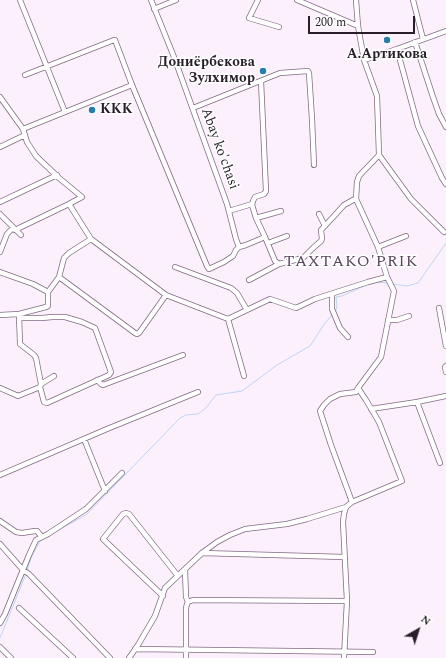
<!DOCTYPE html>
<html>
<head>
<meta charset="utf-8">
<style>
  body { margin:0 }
  #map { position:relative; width:446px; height:658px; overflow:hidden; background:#fbf0fc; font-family:Spectral,serif }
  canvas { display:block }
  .north { position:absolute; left:398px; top:610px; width:40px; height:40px; -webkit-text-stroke:3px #fff; paint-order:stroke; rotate:39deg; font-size:11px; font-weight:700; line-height:16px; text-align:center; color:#271e29 }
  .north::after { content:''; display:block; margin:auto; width:14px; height:18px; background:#271e29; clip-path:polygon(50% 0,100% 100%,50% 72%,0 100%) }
  .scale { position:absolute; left:308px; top:16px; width:107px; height:18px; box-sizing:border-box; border:2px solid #271e29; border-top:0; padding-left:5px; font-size:12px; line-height:14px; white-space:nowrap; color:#271e29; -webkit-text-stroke:3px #fff; paint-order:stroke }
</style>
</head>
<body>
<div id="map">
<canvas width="446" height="658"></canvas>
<div class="north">N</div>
<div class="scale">200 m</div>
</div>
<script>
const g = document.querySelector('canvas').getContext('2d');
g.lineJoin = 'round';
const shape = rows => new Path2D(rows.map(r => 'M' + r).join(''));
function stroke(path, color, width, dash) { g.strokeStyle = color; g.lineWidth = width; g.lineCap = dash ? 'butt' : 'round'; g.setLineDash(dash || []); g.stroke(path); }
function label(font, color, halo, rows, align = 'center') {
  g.font = font + ' Spectral,serif'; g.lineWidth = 3; g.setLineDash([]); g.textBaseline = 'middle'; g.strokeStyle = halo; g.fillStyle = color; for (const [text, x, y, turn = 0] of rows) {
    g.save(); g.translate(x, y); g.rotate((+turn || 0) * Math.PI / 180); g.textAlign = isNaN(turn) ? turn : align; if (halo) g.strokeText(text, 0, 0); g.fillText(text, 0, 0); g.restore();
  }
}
const stream = shape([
  [392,284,407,286,418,283,446,243],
  [335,312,336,310,337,306,336,297,342,296,369,284,377,282,387,283],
  [58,530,86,515,180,418,186,415,198,414,206,408,216,395,242,391,277,365,310,346,325,323,332,315],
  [27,571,31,558,40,541],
  [0,638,26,574]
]);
const minor = shape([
  [20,0,65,112],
  [258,0,249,18,279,27],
  [297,0,358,26],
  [413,0,423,39],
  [154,9,176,0],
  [415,42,433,97,439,114,446,127],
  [397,49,418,126,442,178,446,184],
  [364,60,397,49,446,31],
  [25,75,114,40,115,40,132,85,207,266,209,269,224,262,233,256,236,250,239,247,236,239,227,204,174,57,151,0],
  [261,81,266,191,264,194,255,197,253,201,252,205,256,218,265,237],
  [0,97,23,129,27,142,36,156,59,178,82,197,69,204,91,239,166,295,228,319,244,376],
  [193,108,280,73,308,71,309,73,312,119,314,165],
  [23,129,132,85],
  [0,147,25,135],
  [379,155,411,199,444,232],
  [0,202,57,175],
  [229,211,252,204],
  [0,214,21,235],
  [319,214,325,226],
  [256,218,281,211],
  [15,230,69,204],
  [268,243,287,236],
  [239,247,246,245,265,237,275,261,279,264],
  [378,247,406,236],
  [0,252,7,234,13,228],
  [175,267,231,288,237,293,247,310],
  [0,272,33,284,48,292],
  [59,277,135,333,137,334,139,333,166,295],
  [249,280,279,264,303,258,313,248,321,241,322,239,321,230,335,215,344,205,355,199,356,199],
  [332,294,332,309,340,328,348,337],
  [439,308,446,346],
  [0,315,19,314,46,307,48,306,48,292,59,277,64,258,69,253,91,239],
  [19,316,20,344,34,355,36,358,41,384],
  [19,318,42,318,52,317,65,317,82,322,95,328,111,372,109,375,47,403,44,402,40,387],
  [228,319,270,299,296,308,315,299,368,282,387,277],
  [388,320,397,320,409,316],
  [446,366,445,367,446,372],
  [97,380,101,384,103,385,183,355],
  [0,388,16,395,18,396,40,387,41,384,54,376],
  [417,402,440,463],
  [371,409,417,402,446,396],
  [84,439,105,491],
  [0,475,107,429,198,392],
  [352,502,331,445,320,411,324,405,330,399,340,394,356,392,358,388],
  [346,507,344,514,343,522,347,601],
  [0,521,16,532,22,533,35,531,37,531,42,537],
  [0,544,23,570,29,574,110,658],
  [202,553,344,557],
  [185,570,186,597,188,602],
  [163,596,103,539,123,514,126,513,129,514,178,576],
  [19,608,73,658],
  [0,623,5,614,29,555,36,540,48,534,86,509,122,473],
  [0,647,11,658],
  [135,649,373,652],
  [129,658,138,645,155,616,165,588,202,553,217,542,230,535,245,529,287,524,307,519,346,507,352,502,402,481,379,422,366,400,358,388,381,357,394,291,387,277,378,247,356,199,357,182,359,176,379,155,377,96,364,60,358,26,356,0],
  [186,658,186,608,187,604,188,602,193,600,347,601,344,658]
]);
const markers = [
  [387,40,4,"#297dad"],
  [263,71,4,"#297dad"],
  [92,110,4,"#297dad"]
];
const poiNames = [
  ["А.Артикова",387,55],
  ["Дониёрбекова",255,63,"right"],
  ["Зулхимор",255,79,"right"],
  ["ККК",100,110,"left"]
];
const streetNames = [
  ["Abay ko'chasi",219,149,70]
];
const quarterNames = [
  ["TAXTAKO'PRIK",351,263]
];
stroke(stream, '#bfd4f4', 1);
stroke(minor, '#806a84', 6);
stroke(minor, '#fff', 4.5);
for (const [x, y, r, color] of markers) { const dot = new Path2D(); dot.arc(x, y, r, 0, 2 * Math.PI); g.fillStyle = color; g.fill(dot); stroke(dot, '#fff', 1.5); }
label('bold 14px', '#271e29', '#fff', poiNames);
label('14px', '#271e29', '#fff', streetNames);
g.letterSpacing = '1px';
label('16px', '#59455d', '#fff', quarterNames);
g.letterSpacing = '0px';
</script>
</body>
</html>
